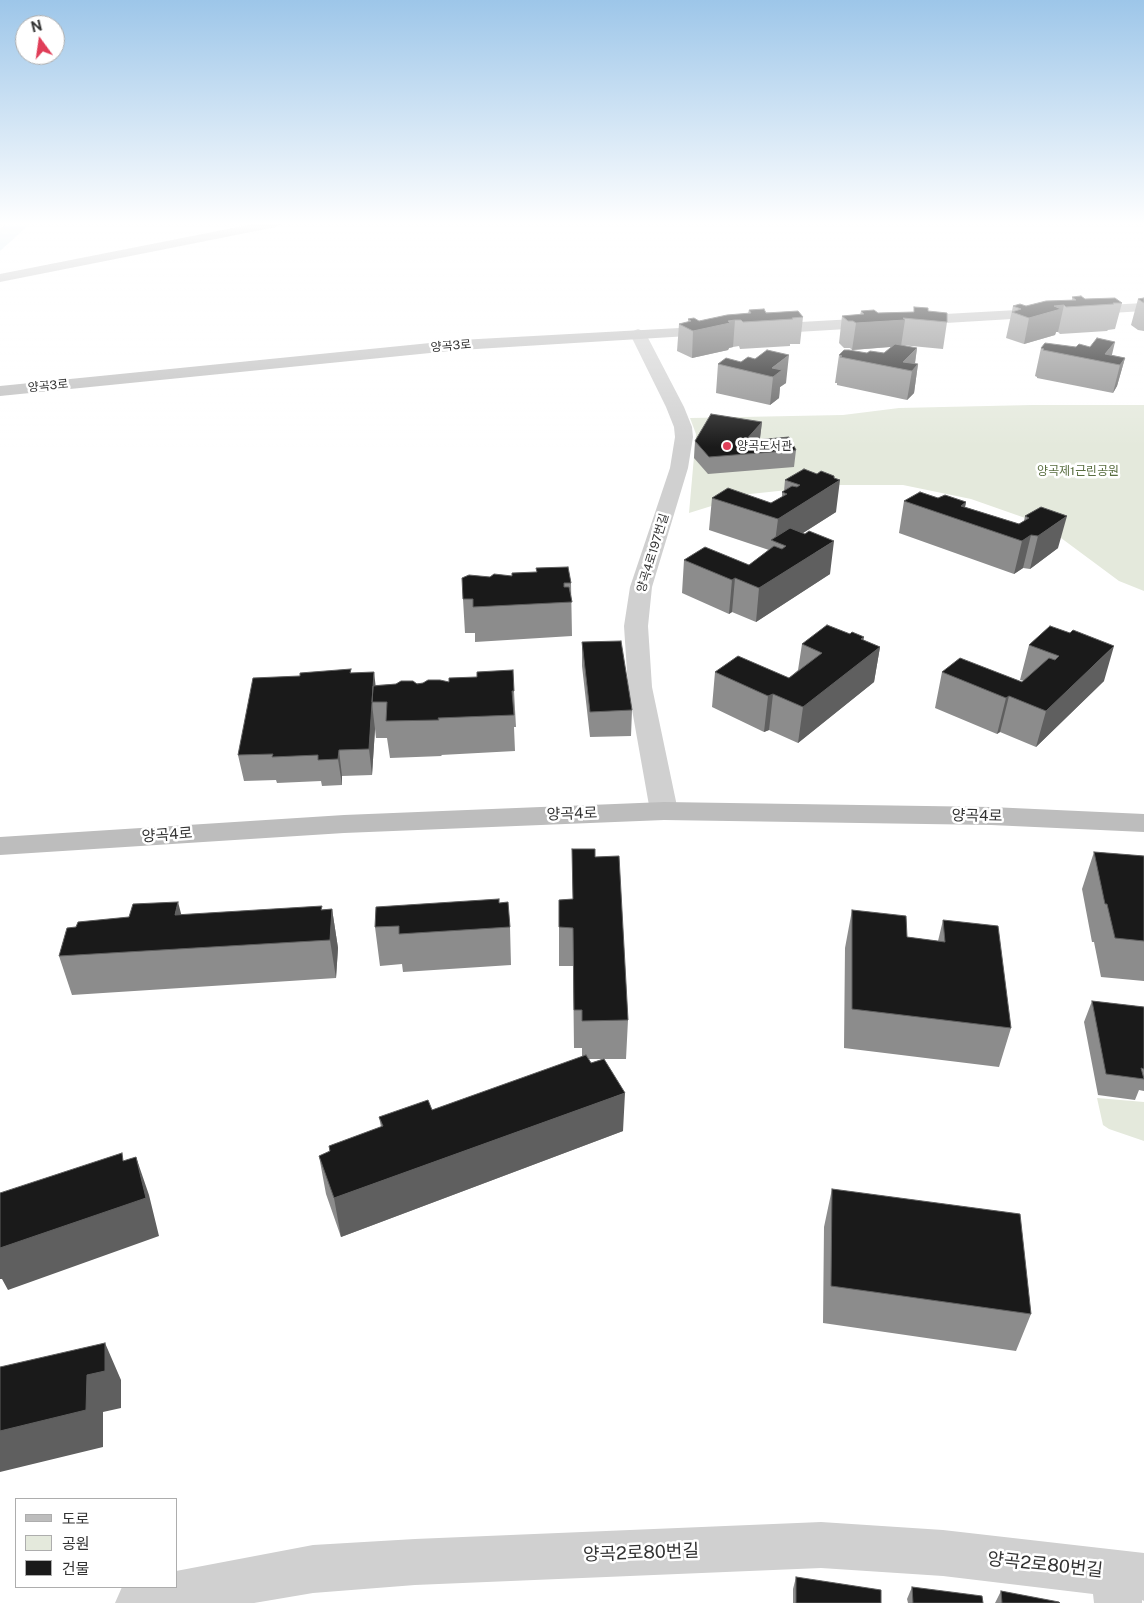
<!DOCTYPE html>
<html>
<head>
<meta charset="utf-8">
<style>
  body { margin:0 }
  #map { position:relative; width:1144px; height:1603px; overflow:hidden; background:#fff; font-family:"Public Sans","Noto Sans KR",sans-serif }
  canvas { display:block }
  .legend { position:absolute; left:15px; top:1498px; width:162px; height:90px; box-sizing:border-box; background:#fff; border:1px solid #adadad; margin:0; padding:6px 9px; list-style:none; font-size:15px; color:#333 }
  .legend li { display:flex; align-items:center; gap:10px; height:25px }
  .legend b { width:25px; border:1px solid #adadad }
  .north { position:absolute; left:15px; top:15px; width:50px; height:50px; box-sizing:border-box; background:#fff; border:1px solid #adadad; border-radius:50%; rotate:346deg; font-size:14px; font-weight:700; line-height:20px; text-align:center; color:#333 }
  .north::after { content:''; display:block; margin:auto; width:18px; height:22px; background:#e03e58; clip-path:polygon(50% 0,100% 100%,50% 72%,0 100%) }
</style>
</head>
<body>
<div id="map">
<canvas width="1144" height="1603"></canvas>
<ul class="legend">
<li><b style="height:6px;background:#bdbdbd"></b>도로</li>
<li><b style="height:14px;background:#e4e9dc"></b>공원</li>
<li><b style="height:14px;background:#1a1a1a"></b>건물</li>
</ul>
<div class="north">N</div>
</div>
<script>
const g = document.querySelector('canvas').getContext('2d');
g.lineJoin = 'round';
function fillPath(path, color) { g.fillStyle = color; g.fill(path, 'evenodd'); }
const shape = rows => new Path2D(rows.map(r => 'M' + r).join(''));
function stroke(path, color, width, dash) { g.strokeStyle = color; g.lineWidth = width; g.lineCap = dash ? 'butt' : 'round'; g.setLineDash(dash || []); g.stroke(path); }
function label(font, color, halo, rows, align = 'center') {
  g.font = font + ' "Public Sans","Noto Sans KR",sans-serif'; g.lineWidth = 5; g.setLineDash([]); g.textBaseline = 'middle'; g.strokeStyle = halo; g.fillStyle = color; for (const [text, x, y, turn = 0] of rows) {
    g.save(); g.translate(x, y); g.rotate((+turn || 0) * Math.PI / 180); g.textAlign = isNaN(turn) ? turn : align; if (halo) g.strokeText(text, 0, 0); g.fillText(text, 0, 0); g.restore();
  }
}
const green = shape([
  [1032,405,1144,405,1144,591,1119,581,1057,535,1028,519,971,499,903,485,835,485,750,494,689,513,696,434,690,418,843,415,899,408],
  [1097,1098,1144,1102,1144,1141,1109,1129,1103,1125]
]);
const water = shape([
  [7,223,31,223,0,251,0,229]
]);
const street = shape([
  [638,329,643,331,646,334,684,407,692,427,693,437,688,468,652,587,648,626,652,687,678,811,674,817,664,820,654,817,650,811,628,687,624,626,630,587,670,468,675,437,674,427,666,407,630,334,633,331,638,329],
  [821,1522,943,1530,1144,1553,1144,1601,1142,1600,1142,1603,1094,1603,1093,1594,943,1576,821,1568,415,1585,313,1593,254,1603,115,1603,122,1587,176,1587,176,1571,313,1545,415,1539,821,1522]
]);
const secondary = shape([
  [258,223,282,223,276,227,0,282,0,274,258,223],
  [1144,303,1144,311,764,334,759,332,756,329,759,326,764,324,1144,303],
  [716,326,721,328,724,331,721,334,460,350,0,396,0,386,460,340,716,326],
  [664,802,991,807,1144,814,1144,832,991,825,664,820,344,833,0,855,0,837,344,815,664,802]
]);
const wall = shape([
  [1072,297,1085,299,1122,303,1115,329,1108,330,1107,331,1060,334,1058,332,1056,332,1055,335,1024,344,1006,338,1013,306,1026,306,1072,300],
  [1144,298,1144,331,1138,330,1131,325,1138,299],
  [914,307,947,322,943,349,901,345,917,348,915,364,918,364,914,393,907,400,837,385,837,383,835,383,839,355,884,353,891,347,852,350,850,348,844,348,839,343,842,316,860,315,861,311,878,313,914,312],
  [749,310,803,317,800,344,790,344,790,346,740,349,739,346,733,347,729,348,728,350,692,358,677,351,679,324,688,322,688,319,699,321,748,313],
  [1076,347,1125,358,1117,386,1113,393,1037,378,1037,377,1035,376,1041,348],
  [741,362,786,383,780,387,779,398,770,405,716,393,718,364],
  [762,422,760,438,758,440,796,450,794,467,708,474,694,458,695,441],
  [817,474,836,512,803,533,830,574,756,622,732,612,729,614,682,593,684,560,749,565,769,550,709,530,712,498,771,503,782,497,782,492,784,491,785,480],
  [938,498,966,502,965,507,1019,524,1024,521,1025,516,1041,507,1058,548,1030,569,1023,568,1014,574,899,533,904,501],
  [512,576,571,583,572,636,475,642,475,633,465,633,463,599,490,577],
  [1050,626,1104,681,1036,747,1000,732,997,734,935,708,942,672,1022,682,1024,681,1020,680,1029,645],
  [863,640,880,647,874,682,798,743,769,730,764,732,712,707,715,672,789,678,798,670,802,644],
  [582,642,632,710,631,736,590,737,582,666],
  [351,669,351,673,375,685,449,682,514,691,516,727,514,727,515,751,441,755,442,756,390,758,387,738,376,738,375,729,372,775,342,776,342,785,322,786,321,781,277,783,276,780,244,781,238,755,300,676],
  [572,849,595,857,628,1020,626,1059,604,1059,623,1131,341,1237,326,1194,319,1156,330,1152,329,1146,381,1127,379,1117,432,1110,582,1057,582,1048,574,1048,573,966,559,966,559,900,573,899],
  [589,1059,602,1059,591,1063],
  [1094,852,1144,856,1144,981,1101,977,1094,942,1092,942,1082,889],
  [499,903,510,927,511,965,403,972,402,964,380,966,375,927],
  [332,909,338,948,336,978,72,995,59,956,76,927],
  [852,910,907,937,938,941,943,920,1011,1028,999,1067,844,1048,845,948],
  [1092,1001,1144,1007,1144,1091,1139,1090,1135,1100,1098,1095,1084,1022],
  [832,1189,1031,1314,1016,1351,823,1323,824,1227],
  [796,1577,881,1603,793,1603,793,1589],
  [912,1587,983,1603,908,1603,907,1599],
  [1001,1591,1060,1603,995,1603]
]);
const shadedWall = shape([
  [1064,305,1058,332,1056,332,1055,335,1024,344,1029,318,1054,306],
  [735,320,733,347,729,348,728,350,692,358,693,331],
  [905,320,901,346,852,350,856,323],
  [1115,342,1110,363,1105,354],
  [917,348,914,369,918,364,914,393,907,400,912,371,903,362],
  [789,355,786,383,780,387,779,398,770,405,773,377,772,368],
  [1125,358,1117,386,1113,393,1120,365],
  [762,422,760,438,746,454,745,441],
  [840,480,836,512,784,545,775,542,778,519],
  [966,502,962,521,961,506],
  [1067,516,1058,548,1030,569,1038,536],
  [1031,535,1023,568,1014,574,1022,541],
  [834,541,830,574,756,622,759,588],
  [735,578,732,612,729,614,732,580],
  [864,637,859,663,880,647,874,682,798,743,803,707,861,639],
  [1114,646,1104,681,1036,747,1046,711],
  [374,672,377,697,372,702],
  [773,694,769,730,764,732,768,696],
  [1009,696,1000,732,997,734,1006,698],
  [372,704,375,729,372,775,369,749],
  [339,750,342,776,342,785,338,759],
  [178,902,188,940,175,915],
  [332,909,338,948,336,978,330,940],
  [625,1093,623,1131,341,1237,334,1198],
  [136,1157,149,1195,159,1236,8,1290,2,1279,0,1279,0,1248],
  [105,1343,121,1380,121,1408,103,1412,103,1447,0,1472,0,1431,87,1375]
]);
const building = shape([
  [1081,296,1085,299,1115,298,1122,303,1113,303,1114,304,1066,307,1064,305,1054,306,1061,309,1029,318,1012,312,1021,309,1013,306,1020,304,1026,306,1046,301,1076,300,1072,297,1081,296],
  [1144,298,1144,303,1138,299,1144,298],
  [914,307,928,308,928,311,947,313,947,322,903,318,905,320,856,323,853,321,848,321,842,316,864,314,861,311,874,310,878,313,914,312,914,307],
  [764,309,766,313,798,311,803,317,792,318,793,319,743,322,741,320,735,320,728,321,730,323,693,331,679,324,691,321,688,319,694,318,699,321,727,315,751,313,749,310,764,309],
  [1097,338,1115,342,1105,354,1125,358,1120,365,1043,350,1044,349,1041,348,1045,343,1076,347,1079,344,1090,347,1097,338],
  [895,344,917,348,903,362,918,364,912,371,840,357,842,356,839,355,844,350,849,350,867,353,870,351,884,353,895,344],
  [767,350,789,355,772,368,782,370,773,377,718,364,726,358,741,362,748,357,755,359,767,350],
  [711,414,762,422,745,441,789,437,796,450,709,457,695,441,711,414],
  [804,469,817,474,821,471,834,476,834,478,840,480,778,519,712,498,728,488,771,503,787,494,782,492,792,486,797,487,800,485,785,480,804,469],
  [920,492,938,498,945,495,966,502,961,506,1019,524,1029,518,1025,516,1041,507,1067,516,1038,536,1031,535,1022,541,904,501,920,492],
  [790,528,805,534,809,531,834,541,759,588,735,578,732,580,684,560,705,547,749,565,774,546,782,549,786,546,771,540,790,528],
  [568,567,571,583,564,583,564,587,569,587,572,602,473,607,473,599,463,599,462,578,469,575,490,577,494,574,512,576,512,573,537,572,536,568,568,567],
  [827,625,850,634,852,632,864,637,861,639,880,647,803,707,773,694,768,696,715,672,738,656,789,678,822,653,802,644,827,625],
  [1050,626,1070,633,1073,630,1114,646,1046,711,1009,696,1006,698,942,672,960,658,1022,682,1049,658,1055,660,1059,656,1029,645,1050,626],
  [621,641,632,710,590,712,582,642,621,641],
  [351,669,350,673,374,672,369,749,339,750,338,759,318,760,318,755,272,757,273,754,238,755,253,678,300,676,300,673,351,669],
  [513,670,514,691,512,691,514,715,438,718,439,720,386,721,387,702,372,702,373,686,396,684,401,681,413,681,417,684,423,683,428,680,440,680,449,682,449,678,477,677,477,672,513,670],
  [572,849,595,849,595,857,619,856,628,1020,582,1021,582,1010,574,1010,573,928,559,927,559,900,573,899,572,849],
  [1094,852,1144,856,1144,941,1115,938,1107,904,1105,904,1094,852],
  [499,899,499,903,508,902,510,927,399,934,399,926,375,927,376,907,499,899],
  [178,902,175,915,322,906,321,910,332,909,330,940,59,956,67,928,76,927,78,922,129,917,133,904,178,902],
  [852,910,906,916,907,937,945,942,943,920,998,926,1011,1028,852,1009,852,910],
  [1092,1001,1144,1007,1144,1069,1141,1068,1144,1079,1106,1074,1092,1001],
  [586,1055,591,1063,604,1059,625,1093,334,1198,319,1156,330,1151,329,1146,383,1126,379,1117,428,1100,432,1110,586,1055],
  [122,1153,123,1161,136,1157,146,1198,0,1248,0,1193,122,1153],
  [832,1189,1020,1214,1031,1314,831,1286,832,1189],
  [105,1343,105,1371,87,1375,86,1410,0,1431,0,1367,105,1343],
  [796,1577,881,1590,881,1603,796,1603,796,1577],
  [912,1587,982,1596,983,1603,913,1603,912,1587],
  [1001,1591,1059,1602,1060,1603,1002,1603,1001,1591]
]);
const markers = [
  [727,446,5,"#e03e58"]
];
const farStreetnames = [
  ["양곡3로",451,346,-5],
  ["양곡3로",48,386,-6],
  ["양곡4로197번길",653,553,-73]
];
const farPoinames = [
  ["양곡도서관",737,446]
];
const farParknames = [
  ["양곡제1근린공원",1078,471]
];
const streetNames = [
  ["양곡4로",572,814,-2],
  ["양곡4로",977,816,1],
  ["양곡4로",167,835,-4]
];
const nearStreetnames = [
  ["양곡2로80번길",641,1553,-2],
  ["양곡2로80번길",1045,1565,6]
];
fillPath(green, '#e4e9dc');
fillPath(water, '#cce2eb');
fillPath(street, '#d0d0d0');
fillPath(secondary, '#bdbdbd');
fillPath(wall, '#8c8c8c');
fillPath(shadedWall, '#5f5f5f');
fillPath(building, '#1a1a1a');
stroke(building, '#5f5f5f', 1);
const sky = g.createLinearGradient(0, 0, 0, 447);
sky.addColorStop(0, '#9dc6e9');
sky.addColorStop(0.5, '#fff');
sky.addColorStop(1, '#ffffff00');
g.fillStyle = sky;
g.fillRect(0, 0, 1144, 447);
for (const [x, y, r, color] of markers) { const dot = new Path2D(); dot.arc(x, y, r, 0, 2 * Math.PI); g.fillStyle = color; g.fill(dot); stroke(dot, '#fff', 2); }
label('12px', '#333', '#fff', farStreetnames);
label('12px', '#333', '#fff', farPoinames, 'left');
label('12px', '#596e40', '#fff', farParknames);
label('15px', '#333', '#fff', streetNames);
label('18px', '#333', '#fff', nearStreetnames);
</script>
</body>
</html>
